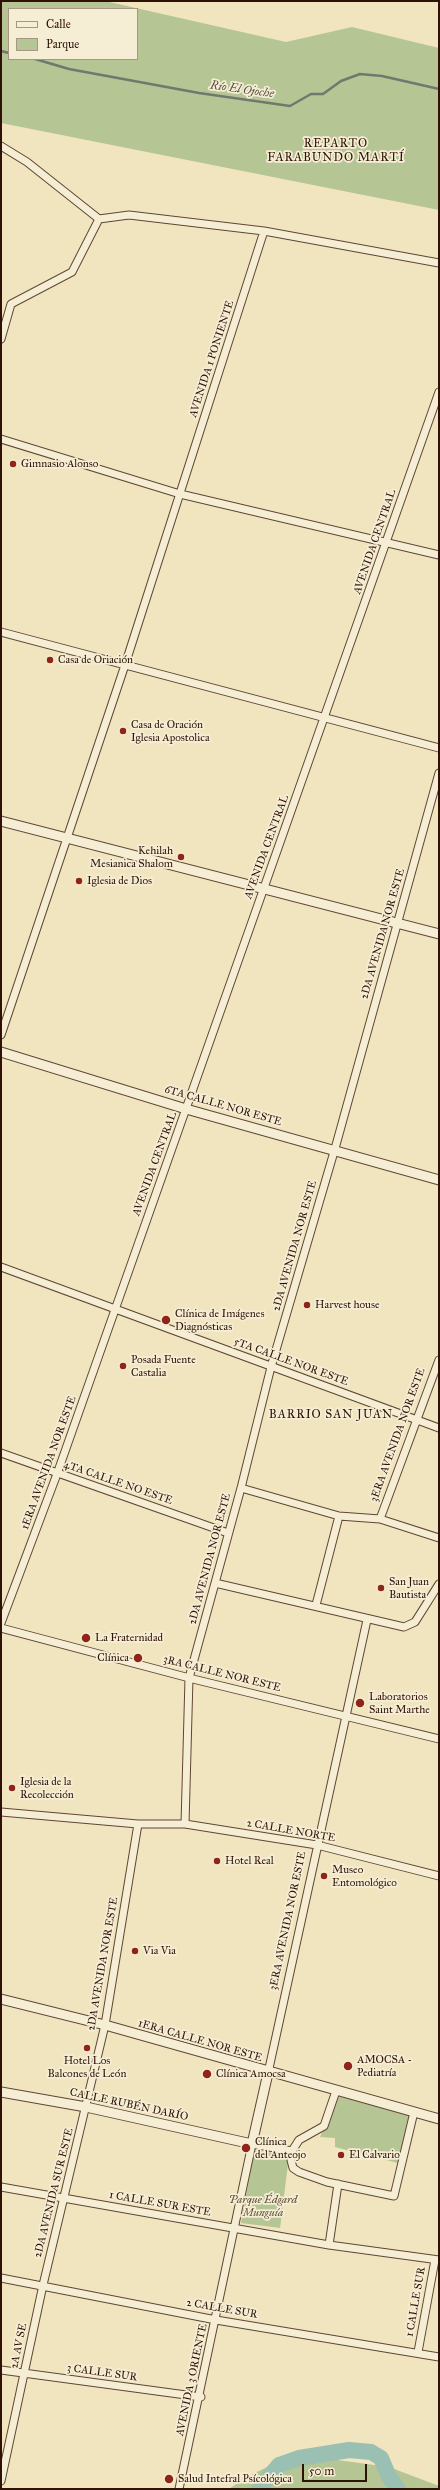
<!DOCTYPE html>
<html>
<head>
<meta charset="utf-8">
<style>
  body { margin:0 }
  #map { position:relative; width:440px; height:2490px; overflow:hidden; background:#f0e5bf; font-family:"IM FELL Great Primer",serif }
  canvas { display:block }
  .frame { position:absolute; inset:0; border:2px solid #301106; pointer-events:none }
  .legend { position:absolute; left:8px; top:8px; width:130px; height:52px; box-sizing:border-box; background:#f5eed5; border:1px solid #a69682; margin:0; padding:5px 7px; list-style:none; font-size:12px; color:#301106 }
  .legend li { display:flex; align-items:center; gap:8px; height:20px }
  .legend b { width:20px; border:1px solid #a69682 }
  .scale { position:absolute; left:302px; top:2464px; width:65px; height:18px; box-sizing:border-box; border:2px solid #301106; border-top:0; padding-left:5px; font-size:12px; line-height:14px; white-space:nowrap; color:#301106; -webkit-text-stroke:3px #f5eed5; paint-order:stroke }
</style>
</head>
<body>
<div id="map">
<canvas width="440" height="2490"></canvas>
<div class="frame"></div>
<ul class="legend">
<li><b style="height:5px;background:#f5eed5"></b>Calle</li>
<li><b style="height:11px;background:#b6c594"></b>Parque</li>
</ul>
<div class="scale">50 m</div>
</div>
<script>
const g = document.querySelector('canvas').getContext('2d');
g.lineJoin = 'round';
function fillPath(path, color) { g.fillStyle = color; g.fill(path, 'evenodd'); }
const shape = rows => new Path2D(rows.map(r => 'M' + r).join(''));
function stroke(path, color, width, dash) { g.strokeStyle = color; g.lineWidth = width; g.lineCap = dash ? 'butt' : 'round'; g.setLineDash(dash || []); g.stroke(path); }
function label(font, color, halo, rows, align = 'center') {
  g.font = font + ' "IM FELL Great Primer",serif'; g.lineWidth = 3.5; g.setLineDash([]); g.textBaseline = 'middle'; g.strokeStyle = halo; g.fillStyle = color; for (const [text, x, y, turn = 0] of rows) {
    g.save(); g.translate(x, y); g.rotate((+turn || 0) * Math.PI / 180); g.textAlign = isNaN(turn) ? turn : align; if (halo) g.strokeText(text, 0, 0); g.fillText(text, 0, 0); g.restore();
  }
}
const green = shape([
  [1,1,105,1,286,42,352,27,439,48,439,210,1,123],
  [9,9,137,9,137,59,9,59],
  [339,2096,410,2116,398,2163,335,2147,335,2138,320,2137],
  [257,2150,289,2156,280,2228,241,2223,254,2151],
  [293,2454,389,2467,439,2486,439,2489,229,2489,245,2478]
]);
const stream = shape([
  [1,51,9,53],
  [35,59,69,69,199,93,290,106,311,94,323,94,341,81,360,74,382,76,439,89]
]);
const river = shape([
  [259,2489,279,2465,299,2458,349,2450,371,2452,381,2458,389,2477,398,2489]
]);
const minor = shape([
  [1,146,27,162,99,219,129,215,264,231,439,263],
  [1,339,11,304,72,272,99,219],
  [1,439,180,494,439,555],
  [1,632,439,748],
  [1,1035,125,665,264,231],
  [1,1267,439,1428],
  [1,1453,228,1533],
  [241,1488,339,1516,380,1519,439,1538],
  [380,1519,439,1360],
  [215,1583,404,1627,415,1622,439,1584],
  [316,1605,339,1516],
  [1,1623,57,1474,439,392],
  [1,1628,197,1680,439,1739],
  [1,1812,138,1824,185,1824,317,1845,439,1876],
  [185,1824,189,1678,241,1488,271,1367,336,1145,439,773],
  [268,2073,367,1620],
  [336,2091,324,2126,299,2140,292,2151,291,2160,293,2168,299,2172,327,2182,394,2196,414,2112],
  [1,2187,329,2245,439,2260],
  [329,2245,338,2184],
  [1,2278,216,2320,439,2357],
  [418,2352,435,2260],
  [1,2370,201,2397],
  [1,2481,43,2285,105,2025,138,1824],
  [179,2489,252,2144,292,2151]
]);
const tertiary = shape([
  [1,821,439,934],
  [1,1052,186,1109,439,1180],
  [1,1999,105,2025,439,2119],
  [1,2092,86,2107,252,2144,268,2073]
]);
const markers = [
  [13,464,4,"#8f2418"],
  [50,660,4,"#8f2418"],
  [123,731,4,"#8f2418"],
  [181,857,4,"#8f2418"],
  [79,881,4,"#8f2418"],
  [307,1305,4,"#8f2418"],
  [166,1320,5,"#8f2418"],
  [123,1366,4,"#8f2418"],
  [381,1588,4,"#8f2418"],
  [86,1638,5,"#8f2418"],
  [138,1658,5,"#8f2418"],
  [360,1703,5,"#8f2418"],
  [12,1788,4,"#8f2418"],
  [217,1861,4,"#8f2418"],
  [324,1876,4,"#8f2418"],
  [135,1951,4,"#8f2418"],
  [87,2048,4,"#8f2418"],
  [348,2066,5,"#8f2418"],
  [207,2074,5,"#8f2418"],
  [246,2148,5,"#8f2418"],
  [341,2155,4,"#8f2418"],
  [169,2479,5,"#8f2418"]
];
const streetNames = [
  ["AVENIDA 1 PONIENTE",212,359,-72],
  ["AVENIDA CENTRAL",375,542,-71],
  ["AVENIDA CENTRAL",267,847,-70],
  ["2DA AVENIDA NOR ESTE",383,934,-74],
  ["6TA CALLE NOR ESTE",223,1106,16],
  ["AVENIDA CENTRAL",155,1164,-70],
  ["2DA AVENIDA NOR ESTE",295,1246,-74],
  ["5TA CALLE NOR ESTE",291,1362,20],
  ["3ERA AVENIDA NOR ESTE",398,1435,-70],
  ["1ERA AVENIDA NOR ESTE",49,1463,-70],
  ["4TA CALLE NO ESTE",118,1483,19],
  ["2DA AVENIDA NOR ESTE",210,1559,-75],
  ["3RA CALLE NOR ESTE",222,1674,14],
  ["2 CALLE NORTE",291,1831,10],
  ["3ERA AVENIDA NOR ESTE",288,1921,-78],
  ["2DA AVENIDA NOR ESTE",103,1964,-80],
  ["1ERA CALLE NOR ESTE",200,2041,16],
  ["CALLE RUBÉN DARÍO",129,2105,12],
  ["2DA AVENIDA SUR ESTE",54,2193,-76],
  ["1 CALLE SUR ESTE",160,2204,10],
  ["1 CALLE SUR",416,2302,-80],
  ["2 CALLE SUR",222,2309,10],
  ["2A AV SE",19,2346,-78],
  ["3 CALLE SUR",102,2373,8],
  ["AVENIDA 3 ORIENTE",192,2380,-78]
];
const poiNames = [
  ["Gimnasio Alonso",21,464],
  ["Casa de Oriación",58,660],
  ["Casa de Oración",131,725],
  ["Iglesia Apostolica",131,738],
  ["Kehilah",173,851,"right"],
  ["Mesianica Shalom",173,864,"right"],
  ["Iglesia de Dios",87,881],
  ["Harvest house",315,1305],
  ["Clínica de Imágenes",175,1314],
  ["Diagnósticas",175,1327],
  ["Posada Fuente",131,1360],
  ["Castalia",131,1373],
  ["San Juan",389,1582],
  ["Bautista",389,1595],
  ["La Fraternidad",95,1638],
  ["Clínica",129,1658,"right"],
  ["Laboratorios",369,1697],
  ["Saint Marthe",369,1710],
  ["Iglesia de la",20,1782],
  ["Recolección",20,1795],
  ["Hotel Real",225,1861],
  ["Museo",332,1870],
  ["Entomológico",332,1883],
  ["Via Via",143,1951],
  ["AMOCSA -",357,2060],
  ["Pediatría",357,2073],
  ["Hotel Los",87,2061,"center"],
  ["Balcones de León",87,2074,"center"],
  ["Clínica Amocsa",216,2074],
  ["Clínica",255,2142],
  ["del Anteojo",255,2155],
  ["El Calvario",349,2155],
  ["Salud Intefral Psícológica",178,2479]
];
const parkNames = [
  ["Parque Édgard",263,2200],
  ["Munguía",263,2213]
];
const waterNames = [
  ["Río El Ojoche",242,90,8]
];
const neighbourhoodNames = [
  ["REPARTO",336,144],
  ["FARABUNDO MARTÍ",336,158],
  ["BARRIO SAN JUAN",331,1415]
];
fillPath(green, '#b6c594');
stroke(stream, '#70796e', 2.5);
stroke(river, '#9abfb3', 16);
stroke(minor, '#604634', 9);
stroke(tertiary, '#604634', 11);
stroke(minor, '#f5eed5', 7);
stroke(tertiary, '#f5eed5', 9);
for (const [x, y, r, color] of markers) { const dot = new Path2D(); dot.arc(x, y, r, 0, 2 * Math.PI); g.fillStyle = color; g.fill(dot); stroke(dot, '#f5eed5', 1.5); }
label('11px', '#301106', '#f5eed5', streetNames);
label('11px', '#301106', '#f5eed5', poiNames, 'left');
label('italic 11px', '#5f5038', '#f5eed5', parkNames);
label('italic 12px', '#554e43', '#f5eed5', waterNames);
g.letterSpacing = '1px';
label('12px', '#301106', '#f5eed5', neighbourhoodNames);
g.letterSpacing = '0px';
</script>
</body>
</html>
